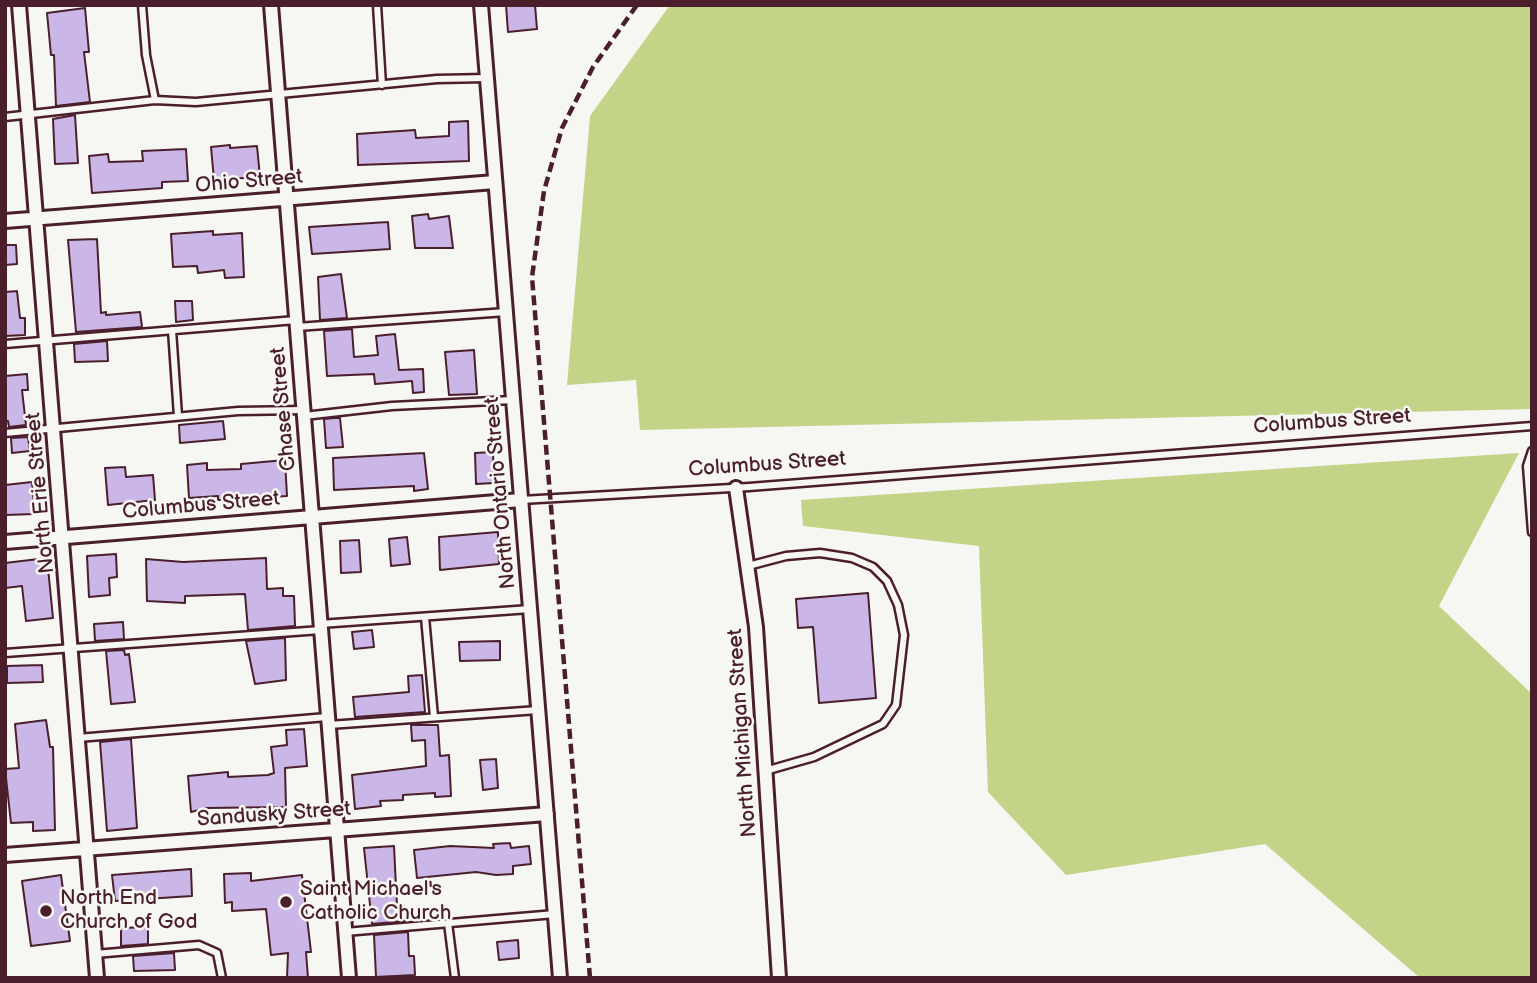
<!DOCTYPE html>
<html>
<head>
<meta charset="utf-8">
<style>
  body { margin:0 }
  #map { position:relative; width:1537px; height:983px; overflow:hidden; background:#f6f6f2; font-family:"Balsamiq Sans",sans-serif }
  canvas { display:block }
  .frame { position:absolute; inset:0; border:7px solid #4a1f2b; pointer-events:none }
</style>
</head>
<body>
<div id="map">
<canvas width="1537" height="983"></canvas>
<div class="frame"></div>
</div>
<script>
const g = document.querySelector('canvas').getContext('2d');
g.lineJoin = 'round';
function fillPath(path, color) { g.fillStyle = color; g.fill(path, 'evenodd'); }
const shape = rows => new Path2D(rows.map(r => 'M' + r).join(''));
function stroke(path, color, width, dash) { g.strokeStyle = color; g.lineWidth = width; g.lineCap = dash ? 'butt' : 'round'; g.setLineDash(dash || []); g.stroke(path); }
function label(font, color, halo, rows, align = 'center') {
  g.font = font + ' "Balsamiq Sans",sans-serif'; g.lineWidth = 5; g.setLineDash([]); g.textBaseline = 'middle'; g.strokeStyle = halo; g.fillStyle = color; for (const [text, x, y, turn = 0] of rows) {
    g.save(); g.translate(x, y); g.rotate((+turn || 0) * Math.PI / 180); g.textAlign = isNaN(turn) ? turn : align; if (halo) g.strokeText(text, 0, 0); g.fillText(text, 0, 0); g.restore();
  }
}
const green = shape([
  [670,5,1532,5,1532,409,640,430,636,380,567,385,590,116],
  [1519,453,1439,606,1532,694,1532,978,1420,978,1265,844,1066,875,988,792,979,546,803,526,801,500]
]);
const building = shape([
  [506,5,535,5,537,29,508,32,506,5],
  [85,8,89,52,84,52,90,102,56,106,54,55,51,55,47,13,85,8],
  [75,115,78,163,55,164,53,119,75,115],
  [468,121,469,161,358,165,357,134,415,130,416,138,449,136,449,122,468,121],
  [230,145,230,148,257,146,260,177,214,180,211,147,230,145],
  [186,149,188,181,162,182,162,188,92,193,89,156,108,154,109,162,143,161,142,151,186,149],
  [428,214,429,219,449,216,453,248,415,248,412,216,428,214],
  [388,222,390,249,312,254,309,227,388,222],
  [213,231,213,235,242,233,244,277,225,278,224,270,198,273,197,266,173,267,171,234,213,231],
  [97,239,101,313,106,312,106,315,140,312,142,327,76,332,68,240,97,239],
  [5,245,16,245,17,264,5,265,5,245],
  [341,274,347,318,320,320,318,277,341,274],
  [17,291,20,318,25,318,25,335,5,336,5,292,17,291],
  [175,301,192,301,193,320,176,322,175,301],
  [352,329,354,357,378,355,376,336,395,334,399,370,423,369,424,392,413,393,412,381,375,384,374,374,327,376,324,331,352,329],
  [107,341,108,361,75,362,74,344,107,341],
  [474,350,477,394,449,395,445,352,474,350],
  [27,374,28,390,22,390,26,425,9,427,8,421,5,421,5,376,27,374],
  [334,418,340,418,343,447,326,448,324,419,334,418],
  [223,421,225,439,180,443,179,425,223,421],
  [28,437,30,451,12,453,11,438,28,437],
  [493,452,494,483,476,484,475,453,493,452],
  [424,453,428,489,414,491,414,486,334,490,333,458,424,453],
  [285,460,287,496,218,500,218,496,189,498,187,465,207,463,207,470,241,469,241,464,285,460],
  [125,467,126,477,153,475,155,500,108,505,105,468,125,467],
  [32,482,35,514,5,515,5,485,32,482],
  [498,532,499,564,440,570,439,537,498,532],
  [407,537,410,564,391,566,389,539,407,537],
  [359,540,361,572,341,573,340,541,359,540],
  [116,554,117,577,109,578,110,595,89,597,87,556,116,554],
  [47,558,53,618,26,621,22,586,5,588,5,563,47,558],
  [266,558,267,589,283,588,283,596,294,596,295,626,248,630,245,594,185,596,185,603,147,601,146,559,183,562,266,558],
  [868,593,876,698,819,703,813,627,798,628,796,599,868,593],
  [123,622,124,639,95,641,94,624,123,622],
  [372,630,374,647,354,649,352,632,372,630],
  [285,638,286,680,255,684,246,641,285,638],
  [500,641,500,660,460,661,459,642,500,641],
  [124,650,125,655,129,654,135,702,111,704,106,651,124,650],
  [42,665,43,682,7,683,7,666,42,665],
  [422,675,425,712,355,717,353,697,409,692,408,676,422,675],
  [46,720,50,747,53,747,55,830,33,831,33,822,11,823,5,769,19,768,15,724,46,720],
  [411,725,438,725,440,756,449,755,451,796,435,797,435,793,403,795,403,800,380,801,381,806,355,809,352,775,426,766,425,740,412,741,411,725],
  [304,729,307,766,285,768,286,807,207,808,191,812,188,776,228,772,228,777,268,775,274,773,271,747,287,745,286,730,304,729],
  [131,739,137,828,107,831,100,742,131,739],
  [496,759,498,788,483,790,480,760,496,759],
  [510,843,511,848,529,846,531,864,513,866,513,874,496,875,476,872,417,878,414,850,450,846,494,848,493,844,510,843],
  [394,846,397,907,404,906,405,921,372,924,364,848,394,846],
  [191,869,192,896,115,901,112,875,191,869],
  [251,873,251,881,302,875,311,952,306,952,308,978,287,978,288,953,271,955,266,909,232,911,232,902,225,903,224,874,251,873],
  [61,875,70,941,31,946,22,881,61,875],
  [148,927,148,944,121,946,121,928,148,927],
  [408,932,409,956,414,956,415,975,376,977,374,935,408,932],
  [518,940,519,958,499,960,497,942,518,940],
  [174,953,175,970,134,971,133,956,174,953]
]);
const lane = shape([
  [142,5,146,55,155,100],
  [377,5,382,85],
  [5,117,155,100,196,102,437,79,487,78],
  [297,327,506,312],
  [172,330,178,416],
  [5,344,296,320],
  [304,416,392,406,513,400],
  [5,433,238,411,303,410],
  [1532,451,1527,466,1532,532],
  [521,500,749,487,1532,426],
  [748,566,786,556,820,553,852,558,873,567,887,581,898,605,904,635,896,705,883,724,814,757,765,771],
  [425,617,434,717],
  [320,624,530,609],
  [5,653,321,630],
  [329,725,538,710],
  [78,738,327,717],
  [448,923,455,978],
  [345,932,555,914],
  [95,954,199,945,217,953,222,978]
]);
const street = shape([
  [19,5,97,978],
  [271,5,349,978],
  [481,5,560,978],
  [5,221,495,182],
  [736,488,756,627,779,978],
  [5,542,521,500],
  [5,855,547,814]
]);
const rail = shape([
  [590,978,532,277,544,191,562,128,593,67,637,5]
]);
const markers = [
  [286,902,7,"#4a1f2b"],
  [46,911,7,"#4a1f2b"]
];
const streetNames = [
  ["Ohio Street",249,182,-5],
  ["Chase Street",284,409,-95],
  ["Columbus Street",1332,422,-4],
  ["Columbus Street",767,465,-4],
  ["North Erie Street",41,493,-95],
  ["North Ontario Street",501,493,-95],
  ["Columbus Street",201,506,-5],
  ["North Michigan Street",743,733,-94],
  ["Sandusky Street",274,815,-4]
];
const poiNames = [
  ["Saint Michael's",300,890],
  ["Catholic Church",300,914],
  ["North End",60,899],
  ["Church of God",60,923]
];
fillPath(green, '#c3d387');
fillPath(building, '#cab7e8');
stroke(building, '#4a1f2b', 2);
stroke(lane, '#4a1f2b', 11);
stroke(street, '#4a1f2b', 18);
stroke(lane, '#f6f6f2', 6);
stroke(street, '#f6f6f2', 12);
stroke(rail, '#4a1f2b', 4.5, [10, 5]);
for (const [x, y, r, color] of markers) { const dot = new Path2D(); dot.arc(x, y, r, 0, 2 * Math.PI); g.fillStyle = color; g.fill(dot); stroke(dot, '#f6f6f2', 2.5); }
label('21px', '#4a1f2b', '#f6f6f2', streetNames);
label('21px', '#4a1f2b', '#f6f6f2', poiNames, 'left');
</script>
</body>
</html>
